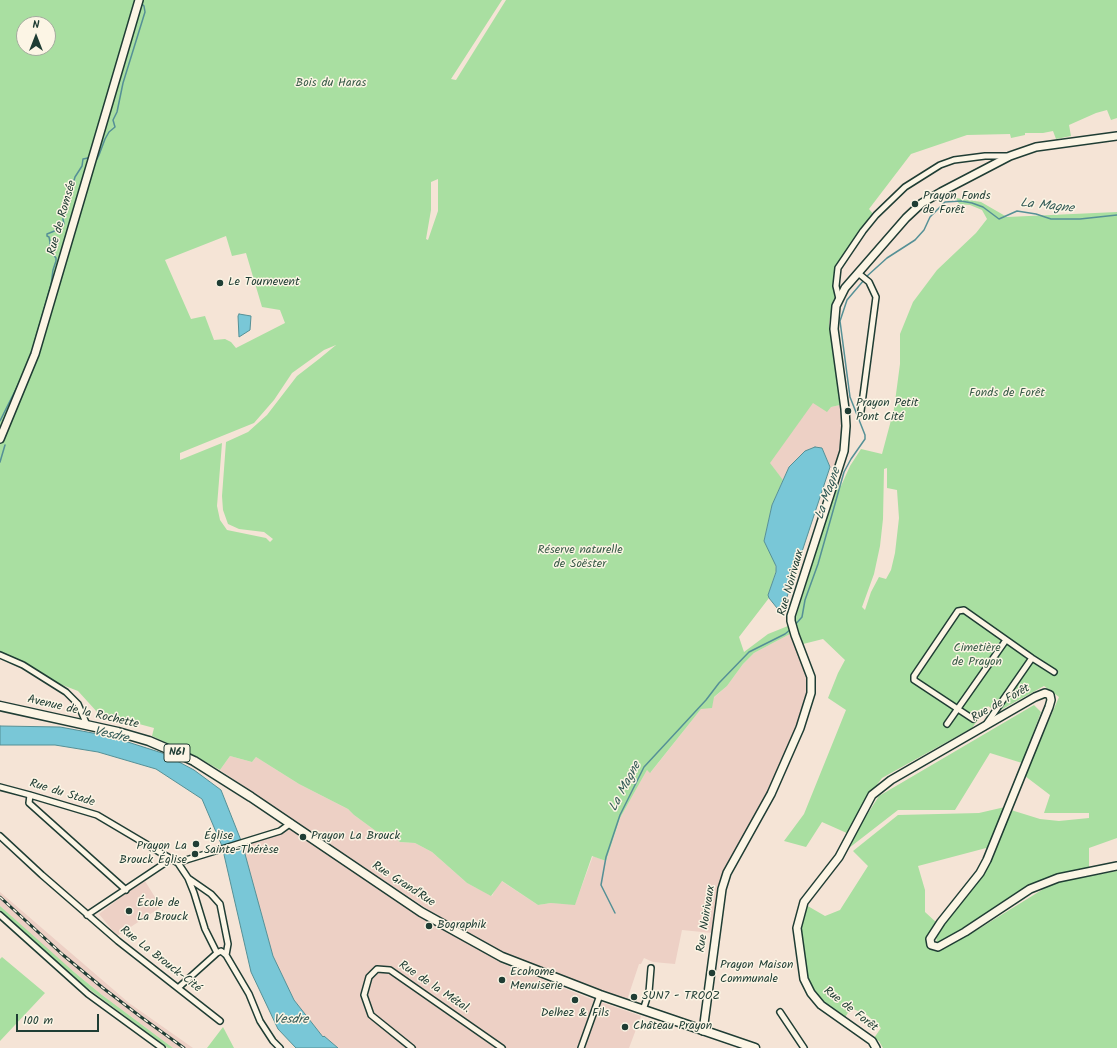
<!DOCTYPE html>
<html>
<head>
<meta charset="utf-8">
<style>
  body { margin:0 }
  #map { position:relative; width:1117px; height:1048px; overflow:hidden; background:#f5e4d6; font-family:Kalam,sans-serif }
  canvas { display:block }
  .north { position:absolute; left:16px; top:16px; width:40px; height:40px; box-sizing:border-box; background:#fcf5e5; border:1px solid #a4ab9e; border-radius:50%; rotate:0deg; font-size:11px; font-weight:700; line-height:16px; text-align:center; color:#1f3d34 }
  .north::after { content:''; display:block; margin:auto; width:14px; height:18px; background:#1f3d34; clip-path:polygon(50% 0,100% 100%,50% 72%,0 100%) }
  .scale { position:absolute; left:16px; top:1014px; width:83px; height:18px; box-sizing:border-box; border:2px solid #1f3d34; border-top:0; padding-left:5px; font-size:12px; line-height:14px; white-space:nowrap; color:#1f3d34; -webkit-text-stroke:3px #fcf5e5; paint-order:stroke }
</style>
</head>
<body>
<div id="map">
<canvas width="1117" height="1048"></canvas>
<div class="north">N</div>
<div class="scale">100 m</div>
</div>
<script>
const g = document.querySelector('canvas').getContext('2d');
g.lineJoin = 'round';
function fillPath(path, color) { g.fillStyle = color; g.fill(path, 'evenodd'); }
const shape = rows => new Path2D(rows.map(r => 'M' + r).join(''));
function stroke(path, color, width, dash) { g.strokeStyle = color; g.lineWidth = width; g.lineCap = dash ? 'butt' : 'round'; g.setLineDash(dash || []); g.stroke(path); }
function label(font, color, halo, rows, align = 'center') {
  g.font = font + ' Kalam,sans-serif'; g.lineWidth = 3; g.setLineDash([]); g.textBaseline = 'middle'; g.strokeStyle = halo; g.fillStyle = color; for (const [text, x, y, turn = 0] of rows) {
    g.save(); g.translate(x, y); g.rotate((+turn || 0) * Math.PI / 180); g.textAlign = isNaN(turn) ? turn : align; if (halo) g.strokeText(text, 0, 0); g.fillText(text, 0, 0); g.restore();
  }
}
const built = shape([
  [813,402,831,407,840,405,843,416,843,444,835,470,830,467,822,448,789,467,783,480,769,463],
  [790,634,809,679,809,696,784,761,752,823,720,882,712,933,682,930,675,964,653,962,644,958,641,964,639,964,627,1000,526,965,432,912,336,849,220,770,230,756,252,762,256,757,299,784,348,809,354,815,384,837,387,833,400,842,415,843,432,852,467,883,492,896,500,880,538,905,551,903,575,904,593,856,606,861,620,818,647,770,651,772,701,709,727,686,743,664,754,653],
  [293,829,420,916,501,963,586,997,641,1016,629,1048,338,1048,324,1036,323,1037,294,1000,273,956,242,843],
  [145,881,161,907,117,936,99,914,126,893],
  [0,892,129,1003,193,1048,173,1048,102,995,49,951,0,906]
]);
const green = shape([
  [0,0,502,0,451,79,456,80,506,0,1117,0,1117,118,1111,120,1107,110,1096,113,1069,125,1071,136,1056,139,1053,131,1043,133,1025,133,1025,135,1011,138,1010,134,967,135,911,154,869,209,874,215,837,268,834,279,835,294,829,323,840,405,831,407,827,412,813,403,770,463,783,480,772,505,764,541,775,561,776,571,768,595,769,598,739,637,744,652,768,634,788,626,790,634,754,653,743,664,727,686,714,697,712,708,701,709,650,773,647,770,620,818,606,861,592,856,575,905,551,903,538,905,502,881,491,896,467,883,432,852,415,843,400,842,387,833,384,837,354,815,348,809,299,784,256,757,252,762,230,756,220,770,197,757,152,736,154,728,98,713,78,691,52,681,0,655],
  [24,24,48,24,48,48,24,48],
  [438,179,438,211,428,240,426,239,431,210,431,182],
  [226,236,232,256,246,253,262,307,280,310,285,323,236,348,231,342,225,339,214,340,205,316,191,319,165,260],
  [336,345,319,359,297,376,267,415,248,432,226,442,222,496,223,510,228,524,239,529,264,532,273,539,270,542,266,538,227,530,220,520,217,506,222,443,180,460,180,453,254,423,274,400,292,373,324,350],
  [956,198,981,202,1007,217,1117,212,1117,838,1089,848,1089,869,1060,874,1032,886,942,944,937,942,936,937,940,928,980,877,993,858,1011,810,1040,819,1059,821,1089,818,1089,813,1044,813,1050,795,1025,776,1059,697,1044,686,997,712,988,706,972,728,882,778,867,798,849,834,822,822,806,847,784,841,804,814,846,710,828,698,838,673,845,660,823,639,803,644,795,620,837,485,841,486,850,466,861,449,882,454,894,409,900,364,900,334,913,302,937,270,976,233,987,219,982,210,970,205,959,204],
  [887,468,887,488,897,490,899,518,895,553,891,570,886,579,879,577,871,592,865,610,862,607,874,574,880,546,883,519,884,469],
  [1034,705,1041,712,1022,763,990,753,955,810,898,810,849,848,861,824,879,796],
  [1005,807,990,847,918,866,925,890,925,912,937,923,927,938,927,946,934,951,944,948,977,930,1053,883,1117,871,1117,1048,883,1048,879,1041,874,1038,881,1028,867,1015,851,1008,844,1019,824,1003,814,991,807,976,800,929,806,905,825,916,840,910,868,866,853,851,898,815,979,813],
  [0,906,74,972,102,995,173,1048,168,1048,74,978,0,911],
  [2,957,45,993,0,1041,0,959],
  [223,1027,234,1048,207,1048]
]);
const water = shape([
  [239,314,251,316,250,330,239,337,238,316,239,314],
  [815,447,822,448,830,467,783,609,777,608,769,598,768,595,776,572,776,566,764,541,772,505,789,467,805,451,815,447],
  [0,726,60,727,109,736,162,753,194,770,221,790,242,843,273,956,294,1000,323,1037,324,1036,338,1048,296,1048,278,1029,251,972,222,846,202,799,156,769,98,752,55,745,0,745,0,726]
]);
const stream = shape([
  [97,159,99,155,105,139,109,132,115,127,113,120,117,112,123,83,145,12,144,6,141,3],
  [866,277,887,258,915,240,924,230,930,217,945,202,961,201,972,203,983,207,999,219,1017,211,1036,214,1051,219,1080,219,1117,215],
  [30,358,51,285,53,270,56,261,56,258,50,251,50,242,49,237,47,236,47,234,57,230,64,224,63,219,75,177,82,166,83,159,88,158],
  [0,421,24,373],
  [0,462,5,445],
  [794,626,802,617,805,600,818,564,844,472,851,459,865,439,865,435,850,397,840,321,847,300,864,280],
  [615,913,601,885,606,857,620,815,644,767,706,700,719,683,749,652,785,634,791,629]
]);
const street = shape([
  [858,273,869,282,876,297,861,411],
  [839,299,836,286,838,268,863,231,876,215,905,187,940,165,954,160,985,156,1007,156],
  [0,655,23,665,66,692,78,704,87,725],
  [973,719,914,680,914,676,958,611,964,610,1032,658,1054,672],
  [987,723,1032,658],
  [947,724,1006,640],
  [0,787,30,795,97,815,178,863,188,878,194,893,205,929,217,953],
  [30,795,29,803,126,890],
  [0,836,42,875,118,941,220,1021],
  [178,863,186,860,280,831,291,823],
  [188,878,211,894,220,904,228,944,226,955],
  [0,915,88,994,162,1048],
  [87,915,171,859],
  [178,988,217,953,221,951,226,955,249,994,260,1021,273,1041,280,1048],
  [643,1010,649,992,651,968],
  [780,1012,804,1048],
  [412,1048,371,1015,364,995,369,977,377,969,390,970,502,1048],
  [581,1048,600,995]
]);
const secondary = shape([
  [0,439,35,354,139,0],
  [703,1031,722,889,727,873,771,794,800,728,811,693,811,677,795,635,791,621,791,616,844,451,846,426,845,409,834,329,836,306,845,288,906,218,922,203,941,192,1010,156,1036,147,1117,136],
  [876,1048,872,1041,821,1005,811,993,804,979,797,928,804,902,839,857,872,795,891,780,1035,697,1045,693,1050,695,1051,700,1049,707,987,860,980,873,941,922,930,939,931,945,938,947,965,932,1030,889,1058,878,1117,866]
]);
const primary = shape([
  [0,706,118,732,149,741,177,753,194,761,251,797,421,912,502,957,600,995,755,1048]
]);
const rail = shape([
  [0,897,63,955,103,988,141,1017,184,1048]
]);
const markers = [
  [915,204,4,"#1f3d34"],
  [220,283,4,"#1f3d34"],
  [848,411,4,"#1f3d34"],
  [303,837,4,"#1f3d34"],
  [196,844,4,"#1f3d34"],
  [195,854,4,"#1f3d34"],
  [129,911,4,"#1f3d34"],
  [429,926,4,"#1f3d34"],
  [712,973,4,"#1f3d34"],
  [502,980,4,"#1f3d34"],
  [634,997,4,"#1f3d34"],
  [575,1000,4,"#1f3d34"],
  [625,1027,4,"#1f3d34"]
];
const shields = [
  [177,753,26]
];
const shieldNames = [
  ["N61",177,753]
];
const parkNames = [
  ["Bois du Haras",331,84],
  ["Fonds de Forêt",1007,394],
  ["Réserve naturelle",580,551],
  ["de Soëster",580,565],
  ["Cimetière",977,649],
  ["de Prayon",977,663]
];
const poiNames = [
  ["Prayon Fonds",923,197],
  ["de Forêt",923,211],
  ["Le Tournevent",228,283],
  ["Prayon Petit",856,404],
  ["Pont Cité",856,418],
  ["Église",204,837],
  ["Sainte-Thérèse",204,851],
  ["Prayon La Brouck",311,837],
  ["Prayon La",187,847,"right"],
  ["Brouck Église",187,861,"right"],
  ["École de",137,904],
  ["La Brouck",137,918],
  ["Bographik",437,926],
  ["Prayon Maison",720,966],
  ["Communale",720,980],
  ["Ecohome",510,973],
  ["Menuiserie",510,987],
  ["SUN7 - TROOZ",642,997],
  ["Delhez & Fils",575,1014,"center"],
  ["Château Prayon",633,1027]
];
const streetNames = [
  ["Rue de Romsée",63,218,-74],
  ["Rue Noirivaux",792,583,-74],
  ["Rue de Forêt",1001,704,-29],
  ["Avenue de la Rochette",83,713,13],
  ["Rue du Stade",62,794,17],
  ["Rue Grand'Rue",403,885,33],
  ["Rue Noirivaux",707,919,-81],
  ["Rue La Brouck-Cité",160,960,38],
  ["Rue de la Métal.",434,988,34],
  ["Rue de Forêt",850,1010,38]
];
const waterNames = [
  ["La Magne",1047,207,6],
  ["La Magne",829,494,-71],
  ["Vesdre",111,736,13],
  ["La Magne",626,787,-62],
  ["Vesdre",291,1021]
];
fillPath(built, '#edd0c5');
fillPath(green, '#a9dfa1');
fillPath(water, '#79c7d7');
stroke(water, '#559096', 1);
stroke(stream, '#559096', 1.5);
stroke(street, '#1f3d34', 8);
stroke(secondary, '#1f3d34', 10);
stroke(primary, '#1f3d34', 11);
stroke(street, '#fcf5e5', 5);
stroke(secondary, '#fcf5e5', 7);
stroke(primary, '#fcf5e5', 8);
stroke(rail, '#1f3d34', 3);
stroke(rail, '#fcf5e5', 1.5, [4.5]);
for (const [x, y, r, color] of markers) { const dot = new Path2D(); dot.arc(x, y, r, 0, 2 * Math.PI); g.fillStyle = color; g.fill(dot); stroke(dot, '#fcf5e5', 1.5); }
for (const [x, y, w] of shields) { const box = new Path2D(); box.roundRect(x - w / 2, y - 9, w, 18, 3); g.fillStyle = '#fcf5e5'; g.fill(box); stroke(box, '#1f3d34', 1); }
label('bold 11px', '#1f3d34', null, shieldNames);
label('12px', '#3b5d4a', '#fcf5e5', parkNames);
label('12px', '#1f3d34', '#fcf5e5', poiNames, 'left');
label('12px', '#1f3d34', '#fcf5e5', streetNames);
label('italic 13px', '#315955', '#fcf5e5', waterNames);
</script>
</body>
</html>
